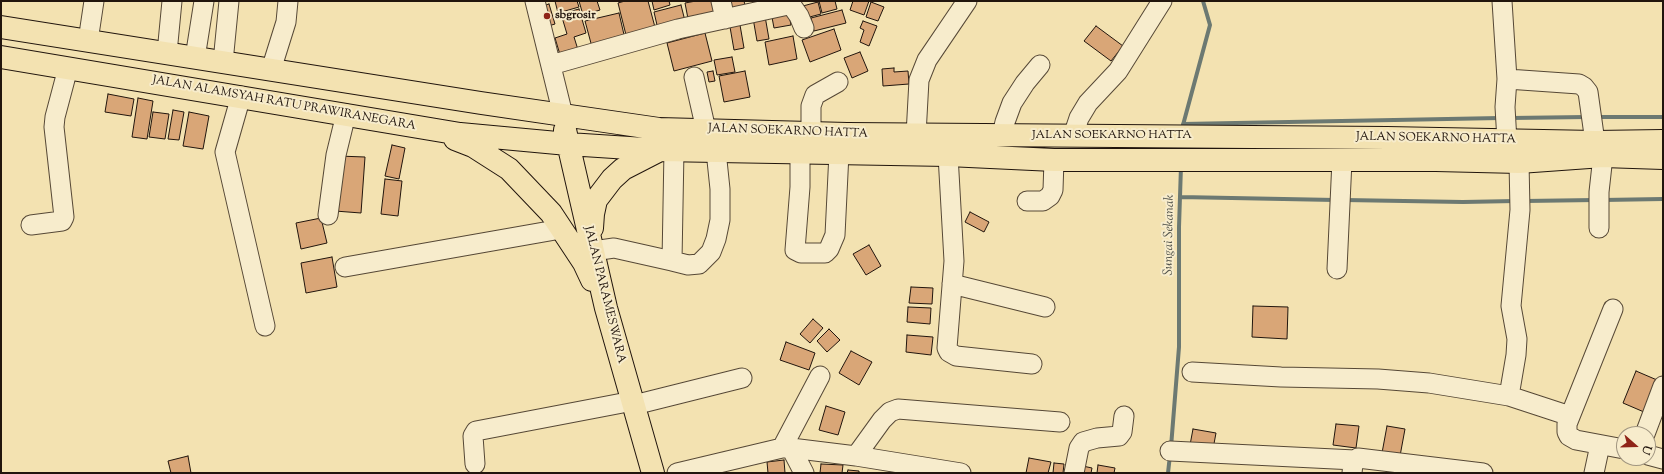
<!DOCTYPE html>
<html>
<head>
<meta charset="utf-8">
<style>
  body { margin:0 }
  #map { position:relative; width:1664px; height:474px; overflow:hidden; background:#f3e2b1; font-family:"Sorts Mill Goudy",serif }
  canvas { display:block }
  .frame { position:absolute; inset:0; border:2px solid #21150d; pointer-events:none }
  .north { position:absolute; left:1616px; top:426px; width:40px; height:40px; box-sizing:border-box; background:#f7eccc; border:1px solid #a19680; border-radius:50%; rotate:110deg; font-size:11px; font-weight:700; line-height:16px; text-align:center; color:#21150d }
  .north::after { content:''; display:block; margin:auto; width:14px; height:18px; background:#8f2418; clip-path:polygon(50% 0,100% 100%,50% 72%,0 100%) }
</style>
</head>
<body>
<div id="map">
<canvas width="1664" height="474"></canvas>
<div class="frame"></div>
<div class="north">U</div>
</div>
<script>
const g = document.querySelector('canvas').getContext('2d');
g.lineJoin = 'round';
const shape = rows => new Path2D(rows.map(r => 'M' + r).join(''));
function stroke(path, color, width, dash) { g.strokeStyle = color; g.lineWidth = width; g.lineCap = dash ? 'butt' : 'round'; g.setLineDash(dash || []); g.stroke(path); }
function fillPath(path, color) { g.fillStyle = color; g.fill(path, 'evenodd'); }
function label(font, color, halo, rows, align = 'center') {
  g.font = font + ' "Sorts Mill Goudy",serif'; g.lineWidth = 4; g.setLineDash([]); g.textBaseline = 'middle'; g.strokeStyle = halo; g.fillStyle = color; for (const [text, x, y, turn = 0] of rows) {
    g.save(); g.translate(x, y); g.rotate((+turn || 0) * Math.PI / 180); g.textAlign = isNaN(turn) ? turn : align; if (halo) g.strokeText(text, 0, 0); g.fillText(text, 0, 0); g.restore();
  }
}
const stream = shape([
  [1597,117,1663,117],
  [1511,118,1586,117],
  [1183,124,1500,118],
  [1183,125,1210,25,1203,1],
  [1180,197,1335,200],
  [1345,200,1463,202,1515,201],
  [1603,200,1663,199],
  [1525,201,1595,200],
  [1171,447,1179,347,1179,227,1181,166],
  [1168,473,1170,455]
]);
const building = shape([
  [555,1,577,1,579,7,558,13,555,1],
  [579,1,597,1,600,10,583,15,579,1],
  [625,1,648,1,656,31,627,39,618,3,625,1],
  [652,1,669,1,670,5,654,10,652,1],
  [696,1,719,1,722,16,689,24,685,3,696,1],
  [724,1,744,1,746,9,726,13,724,1],
  [819,1,835,1,837,9,822,13,819,1],
  [853,1,869,1,864,15,850,10,853,1],
  [818,2,821,14,802,19,799,7,818,2],
  [871,2,884,7,878,21,866,17,871,2],
  [549,4,555,24,545,27,539,7,549,4],
  [681,5,686,25,657,25,654,12,681,5],
  [579,9,586,33,574,37,579,53,561,58,555,38,567,34,561,14,579,9],
  [788,10,791,25,774,28,771,12,788,10],
  [842,10,846,23,814,31,811,18,842,10],
  [619,13,625,39,592,47,585,21,619,13],
  [765,16,769,39,757,41,753,18,765,16],
  [863,21,877,26,869,46,860,42,864,30,860,28,863,21],
  [740,25,744,48,734,50,730,27,740,25],
  [1096,26,1123,46,1111,61,1084,41,1096,26],
  [834,29,841,50,810,62,802,40,834,29],
  [705,33,712,61,674,71,667,43,705,33],
  [793,36,797,59,769,65,765,42,793,36],
  [860,52,868,71,852,78,844,58,860,52],
  [732,57,735,72,717,75,714,60,732,57],
  [894,68,894,72,908,71,909,84,883,86,882,69,894,68],
  [713,71,715,81,709,82,707,72,713,71],
  [745,71,750,97,724,102,719,76,745,71],
  [108,94,134,99,131,116,105,112,108,94],
  [138,98,153,101,147,139,132,137,138,98],
  [173,110,184,112,179,140,168,139,173,110],
  [153,112,169,114,165,139,149,137,153,112],
  [189,112,209,116,203,149,183,146,189,112],
  [392,145,405,148,399,179,385,176,392,145],
  [338,156,365,157,361,213,335,211,338,156],
  [385,179,402,181,398,216,381,214,385,179],
  [970,212,989,222,984,232,965,222,970,212],
  [321,218,327,243,301,249,296,223,321,218],
  [869,245,881,266,866,275,853,254,869,245],
  [332,257,337,287,306,293,301,263,332,257],
  [911,287,933,288,932,304,909,303,911,287],
  [1253,306,1288,307,1287,339,1252,337,1253,306],
  [908,307,931,308,930,324,907,322,908,307],
  [813,319,823,328,810,343,800,334,813,319],
  [829,329,840,340,827,352,817,341,829,329],
  [907,335,933,337,931,355,906,352,907,335],
  [786,342,815,353,809,370,780,360,786,342],
  [851,351,872,362,859,385,839,373,851,351],
  [1636,371,1657,380,1644,412,1623,403,1636,371],
  [826,406,845,412,838,435,819,430,826,406],
  [1336,424,1359,426,1356,448,1333,445,1336,424],
  [1387,426,1405,429,1400,456,1382,453,1387,426],
  [1193,429,1216,433,1213,449,1190,445,1193,429],
  [188,456,191,473,171,473,168,461,188,456],
  [1029,458,1051,462,1048,473,1026,473,1029,458],
  [784,460,785,473,768,473,767,462,784,460],
  [1054,463,1064,464,1063,473,1053,473,1054,463],
  [821,464,843,465,842,473,820,473,821,464],
  [1078,465,1092,468,1091,473,1077,473,1078,465],
  [1098,465,1115,468,1114,473,1097,473,1098,465],
  [848,470,859,471,859,473,847,473,848,470]
]);
const minor = shape([
  [535,1,563,115],
  [721,1,725,19],
  [1502,1,1507,79,1505,107,1507,141],
  [88,41,94,1],
  [167,53,172,1],
  [195,58,204,1],
  [223,62,229,1],
  [551,65,678,29,788,5,792,6,799,16,804,28],
  [271,70,286,22,288,1],
  [694,77,706,130],
  [1507,79,1579,84,1584,87,1588,92,1595,142],
  [241,96,225,152,265,326],
  [811,133,811,106,815,95,838,82],
  [916,135,919,80,927,60,967,1],
  [1002,135,1005,122,1012,103,1025,83,1040,65],
  [1073,136,1079,118,1088,103,1118,71,1162,1],
  [800,152,800,187,795,250,801,253,825,253,829,249,835,235,839,153],
  [948,155,954,261,947,348,949,352,956,356,1032,364],
  [1519,162,1520,210,1511,306,1517,339,1516,355,1509,396,1570,416],
  [1027,201,1043,201,1050,196,1053,190,1054,160],
  [328,215,336,155,346,114],
  [31,225,62,221,64,217,54,127,55,117,68,68],
  [1599,228,1599,192,1603,156],
  [593,251,614,248,672,261,674,150],
  [672,261,688,265,699,264,711,252,716,239,720,220,720,189,716,151],
  [345,267,561,229],
  [1337,269,1342,160],
  [952,284,1045,307],
  [1613,309,1567,424,1567,432,1569,436,1576,440,1624,449],
  [1192,372,1281,377,1378,379,1429,383,1509,396],
  [634,405,742,378],
  [1645,434,1663,386],
  [782,448,820,376],
  [791,448,804,473],
  [1170,451,1355,460],
  [1648,455,1663,459],
  [856,456,882,420,890,412,898,409,1060,422],
  [475,464,473,436,476,431,633,401],
  [677,473,782,448,791,448,856,456,961,473],
  [1074,473,1079,448,1083,442,1097,438,1119,436,1122,432,1124,416],
  [1352,473,1353,464,1358,458,1483,473],
  [1594,473,1600,445]
]);
const highway = shape([
  [1,27,481,103,659,129,847,134,1387,138,1595,142,1663,141],
  [1,57,460,134,568,144,660,150,948,155,1054,160,1436,160,1519,162,1603,156,1663,158],
  [565,130,606,308,653,473],
  [455,139,473,146,509,169,551,213,584,263,592,280],
  [592,228,593,214,596,200,612,179,623,169,660,150]
]);
const markers = [
  [547,16,4,"#8f2418"]
];
const poiNames = [
  ["sbgrosir",555,16]
];
const streetNames = [
  ["JALAN ALAMSYAH RATU PRAWIRANEGARA",284,104,10],
  ["JALAN SOEKARNO HATTA",788,132,2],
  ["JALAN SOEKARNO HATTA",1112,136],
  ["JALAN SOEKARNO HATTA",1436,139,1],
  ["JALAN PARAMESWARA",604,295,76]
];
const waterNames = [
  ["Sungai Sekanak",1170,235,-89]
];
stroke(stream, '#6c7972', 4);
fillPath(building, '#d9a677');
stroke(building, '#21150d', 1);
stroke(minor, '#564836', 21);
stroke(highway, '#21150d', 24);
stroke(minor, '#f7eccc', 19);
stroke(highway, '#f3e2b1', 22);
for (const [x, y, r, color] of markers) { const dot = new Path2D(); dot.arc(x, y, r, 0, 2 * Math.PI); g.fillStyle = color; g.fill(dot); stroke(dot, '#f7eccc', 1.5); }
label('bold 12px', '#21150d', '#f7eccc', poiNames, 'left');
label('12px', '#21150d', '#f7eccc', streetNames);
label('italic 13px', '#4d4f48', '#f7eccc', waterNames);
</script>
</body>
</html>
